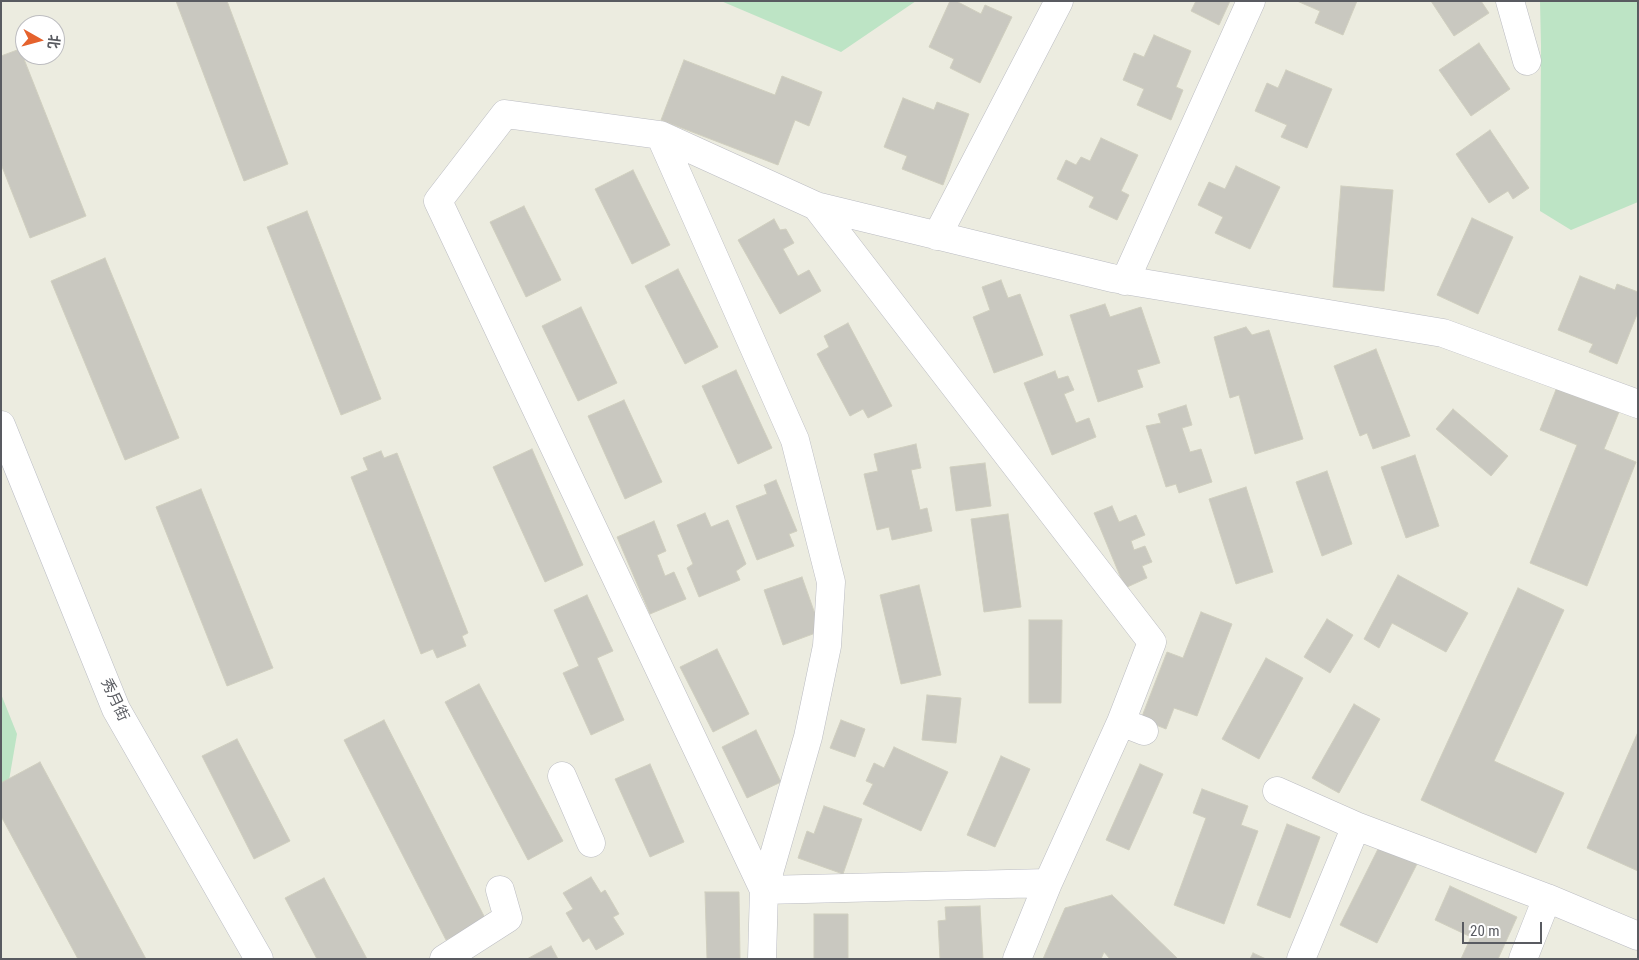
<!DOCTYPE html>
<html>
<head>
<meta charset="utf-8">
<style>
  body { margin:0 }
  #map { position:relative; width:1639px; height:960px; overflow:hidden; background:#ecece0; font-family:"Roboto Condensed","Noto Sans SC",sans-serif }
  canvas { display:block }
  .frame { position:absolute; inset:0; border:2px solid #595b61; pointer-events:none }
  .north { position:absolute; left:15px; top:15px; width:50px; height:50px; box-sizing:border-box; background:#fff; border:1px solid #bdbdc0; border-radius:50%; rotate:97deg; font-size:14px; font-weight:700; line-height:20px; text-align:center; color:#595b61 }
  .north::after { content:''; display:block; margin:auto; width:18px; height:22px; background:#e5622d; clip-path:polygon(50% 0,100% 100%,50% 72%,0 100%) }
  .scale { position:absolute; left:1462px; top:922px; width:80px; height:22px; box-sizing:border-box; border:2px solid #595b61; border-top:0; padding-left:6px; font-size:15px; line-height:18px; white-space:nowrap; color:#595b61; -webkit-text-stroke:4px #fff; paint-order:stroke }
</style>
</head>
<body>
<div id="map">
<canvas width="1639" height="960"></canvas>
<div class="frame"></div>
<div class="north">北</div>
<div class="scale">20 m</div>
</div>
<script>
const g = document.querySelector('canvas').getContext('2d');
g.lineJoin = 'round';
function fillPath(path, color) { g.fillStyle = color; g.fill(path, 'evenodd'); }
const shape = rows => new Path2D(rows.map(r => 'M' + r).join(''));
function stroke(path, color, width, dash) { g.strokeStyle = color; g.lineWidth = width; g.lineCap = dash ? 'butt' : 'round'; g.setLineDash(dash || []); g.stroke(path); }
function label(font, color, halo, rows, align = 'center') {
  g.font = font + ' "Roboto Condensed","Noto Sans SC",sans-serif'; g.lineWidth = 5; g.setLineDash([]); g.textBaseline = 'middle'; g.strokeStyle = halo; g.fillStyle = color; for (const [text, x, y, turn = 0] of rows) {
    g.save(); g.translate(x, y); g.rotate((+turn || 0) * Math.PI / 180); g.textAlign = isNaN(turn) ? turn : align; if (halo) g.strokeText(text, 0, 0); g.fillText(text, 0, 0); g.restore();
  }
}
const green = shape([
  [721,1,916,1,841,52],
  [1540,1,1638,1,1638,202,1571,230,1540,211,1541,46],
  [1,694,17,734,1,827]
]);
const building = shape([
  [176,1,227,1,288,164,244,181,176,1],
  [950,1,956,1,981,14,985,5,1012,17,980,83,950,68,954,59,929,47,950,1],
  [1196,1,1230,1,1219,25,1191,11,1196,1],
  [1297,1,1357,1,1343,35,1315,23,1320,11,1297,1],
  [1431,1,1481,1,1489,13,1454,36,1431,1],
  [1154,35,1191,51,1176,87,1183,90,1171,120,1137,105,1144,89,1123,80,1134,53,1144,57,1154,35],
  [1479,43,1510,89,1471,116,1439,70,1479,43],
  [20,49,86,216,30,238,1,164,1,56,20,49],
  [684,60,775,95,782,76,822,92,809,126,795,120,778,165,661,120,684,60],
  [1286,70,1332,89,1307,148,1281,137,1287,125,1255,111,1267,83,1278,88,1286,70],
  [903,98,934,110,937,102,969,114,943,185,902,169,907,156,884,147,903,98],
  [1490,130,1529,188,1513,199,1508,191,1489,203,1456,154,1490,130],
  [1101,138,1138,155,1121,191,1129,195,1117,220,1089,207,1094,197,1057,179,1066,160,1076,165,1081,157,1090,161,1101,138],
  [1236,166,1280,187,1250,249,1215,233,1223,217,1198,205,1209,182,1225,189,1236,166],
  [633,170,670,245,632,264,595,189,633,170],
  [1341,186,1393,190,1384,291,1333,287,1341,186],
  [524,206,561,280,526,297,490,222,524,206],
  [307,211,381,399,341,415,267,227,307,211],
  [1472,218,1513,237,1478,314,1437,295,1472,218],
  [774,219,780,230,786,229,794,243,783,249,798,276,809,270,821,291,780,314,738,240,774,219],
  [105,258,179,438,125,460,51,281,105,258],
  [678,269,718,347,685,364,645,286,678,269],
  [1580,276,1615,290,1617,284,1638,292,1638,312,1617,364,1589,352,1593,344,1558,330,1580,276],
  [1001,280,1008,298,1020,294,1043,355,994,373,973,317,990,310,982,287,1001,280],
  [1105,304,1110,317,1141,307,1160,363,1137,370,1143,387,1098,402,1070,315,1105,304],
  [581,307,617,383,578,401,542,326,581,307],
  [848,323,892,406,868,418,863,409,850,416,817,354,829,347,824,336,848,323],
  [1246,327,1252,335,1269,330,1303,439,1255,454,1239,395,1230,398,1214,337,1246,327],
  [1376,349,1410,436,1373,449,1367,433,1360,436,1334,366,1376,349],
  [736,370,772,448,738,464,702,386,736,370],
  [1055,371,1058,379,1068,376,1074,390,1064,394,1076,423,1089,418,1096,437,1052,455,1024,383,1055,371],
  [1557,387,1619,412,1604,449,1636,462,1587,586,1530,563,1577,445,1540,430,1557,387],
  [624,400,662,482,625,499,588,416,624,400],
  [1186,405,1192,425,1182,428,1190,452,1201,449,1212,482,1179,493,1176,484,1166,487,1146,426,1161,423,1158,414,1186,405],
  [1453,409,1508,456,1491,476,1436,429,1453,409],
  [916,444,921,468,911,470,920,510,927,508,932,531,892,540,889,527,877,530,864,474,878,471,874,454,916,444],
  [532,449,583,565,545,582,493,467,532,449],
  [381,451,384,458,397,453,468,633,462,636,466,646,437,658,433,649,421,654,351,477,368,470,363,458,381,451],
  [1415,455,1439,526,1406,538,1381,467,1415,455],
  [985,463,991,506,956,511,950,467,985,463],
  [1327,471,1352,544,1322,556,1296,482,1327,471],
  [776,480,797,531,789,534,794,546,757,560,736,506,767,494,764,485,776,480],
  [1246,487,1273,572,1236,584,1209,499,1246,487],
  [201,489,273,668,227,686,156,507,201,489],
  [1112,506,1119,522,1136,515,1145,535,1131,541,1134,550,1145,546,1152,562,1142,566,1147,578,1125,588,1094,513,1112,506],
  [705,513,711,527,728,520,746,564,736,571,740,580,699,597,687,568,693,564,677,525,705,513],
  [1008,514,1021,607,984,612,971,519,1008,514],
  [654,521,666,551,657,555,665,576,674,572,686,599,650,614,617,537,654,521],
  [1398,575,1468,613,1446,652,1392,623,1379,648,1364,639,1398,575],
  [802,577,821,631,783,645,764,590,802,577],
  [919,585,941,675,901,684,880,595,919,585],
  [1518,588,1564,610,1494,761,1564,793,1536,853,1421,800,1518,588],
  [587,595,613,651,597,658,624,720,591,735,563,673,579,666,554,610,587,595],
  [1201,612,1232,624,1197,716,1174,708,1166,729,1141,719,1167,652,1183,658,1201,612],
  [1327,619,1353,635,1330,673,1304,657,1327,619],
  [1029,620,1062,620,1061,703,1029,703,1029,620],
  [717,649,749,714,713,732,680,667,717,649],
  [1266,658,1303,678,1259,759,1222,739,1266,658],
  [479,684,563,841,528,860,445,702,479,684],
  [927,695,961,698,956,743,922,740,927,695],
  [1354,704,1380,719,1339,793,1312,778,1354,704],
  [384,720,486,920,446,940,344,740,384,720],
  [841,720,865,729,855,757,830,748,841,720],
  [756,730,781,782,747,798,722,747,756,730],
  [1638,732,1638,871,1587,848,1638,732],
  [237,739,290,841,254,859,202,756,237,739],
  [894,747,948,772,921,831,863,804,873,784,866,781,874,763,884,768,894,747],
  [1001,756,1030,769,995,847,967,835,1001,756],
  [40,762,146,959,78,959,1,816,1,783,40,762],
  [650,764,684,842,650,857,615,779,650,764],
  [1140,764,1163,774,1129,850,1106,840,1140,764],
  [1202,789,1248,806,1241,825,1258,831,1224,924,1174,905,1206,818,1193,813,1202,789],
  [824,806,862,819,843,874,798,858,807,831,814,834,824,806],
  [1287,824,1320,837,1290,918,1257,905,1287,824],
  [1381,843,1418,862,1377,943,1340,925,1381,843],
  [591,877,601,893,605,890,619,914,613,917,624,934,596,950,589,938,583,942,566,913,573,909,563,893,591,877],
  [324,878,367,959,317,959,285,898,324,878],
  [1450,886,1517,917,1498,959,1461,959,1471,937,1435,920,1450,886],
  [705,892,739,892,740,959,707,959,705,892],
  [1112,895,1178,959,1110,959,1104,952,1101,959,1043,959,1065,908,1112,895],
  [980,906,983,959,940,959,938,921,946,920,945,907,980,906],
  [814,914,848,914,848,959,814,959,814,914],
  [551,946,558,959,527,959,551,946],
  [1253,953,1266,959,1250,959,1253,953]
]);
const street = shape([
  [1510,1,1527,61],
  [660,135,795,440,831,582,827,646,808,737,764,890,1048,883,1017,959],
  [816,206,1152,642,1121,722,1048,883],
  [937,236,1059,1],
  [1125,281,1251,1],
  [1121,722,1144,731],
  [562,776,591,843],
  [1277,791,1356,826],
  [444,959,508,918,500,890],
  [762,959,764,890,438,201,505,114,660,135,816,206,1112,278,1443,333,1638,404],
  [1301,959,1356,826,1547,898,1638,936],
  [1523,959,1547,898]
]);
const secondary = shape([
  [1,425,116,709,259,959]
]);
const streetNames = [
  ["秀月街",114,700,65]
];
fillPath(green, '#bde4c5');
fillPath(building, '#c9c8c0');
stroke(building, '#d0cfbf', 1);
stroke(street, '#bbbcc2', 29);
stroke(secondary, '#bbbdc4', 29);
stroke(street, '#fff', 28);
stroke(secondary, '#fff', 28);
label('15px', '#595b61', '#fff', streetNames);
</script>
</body>
</html>
